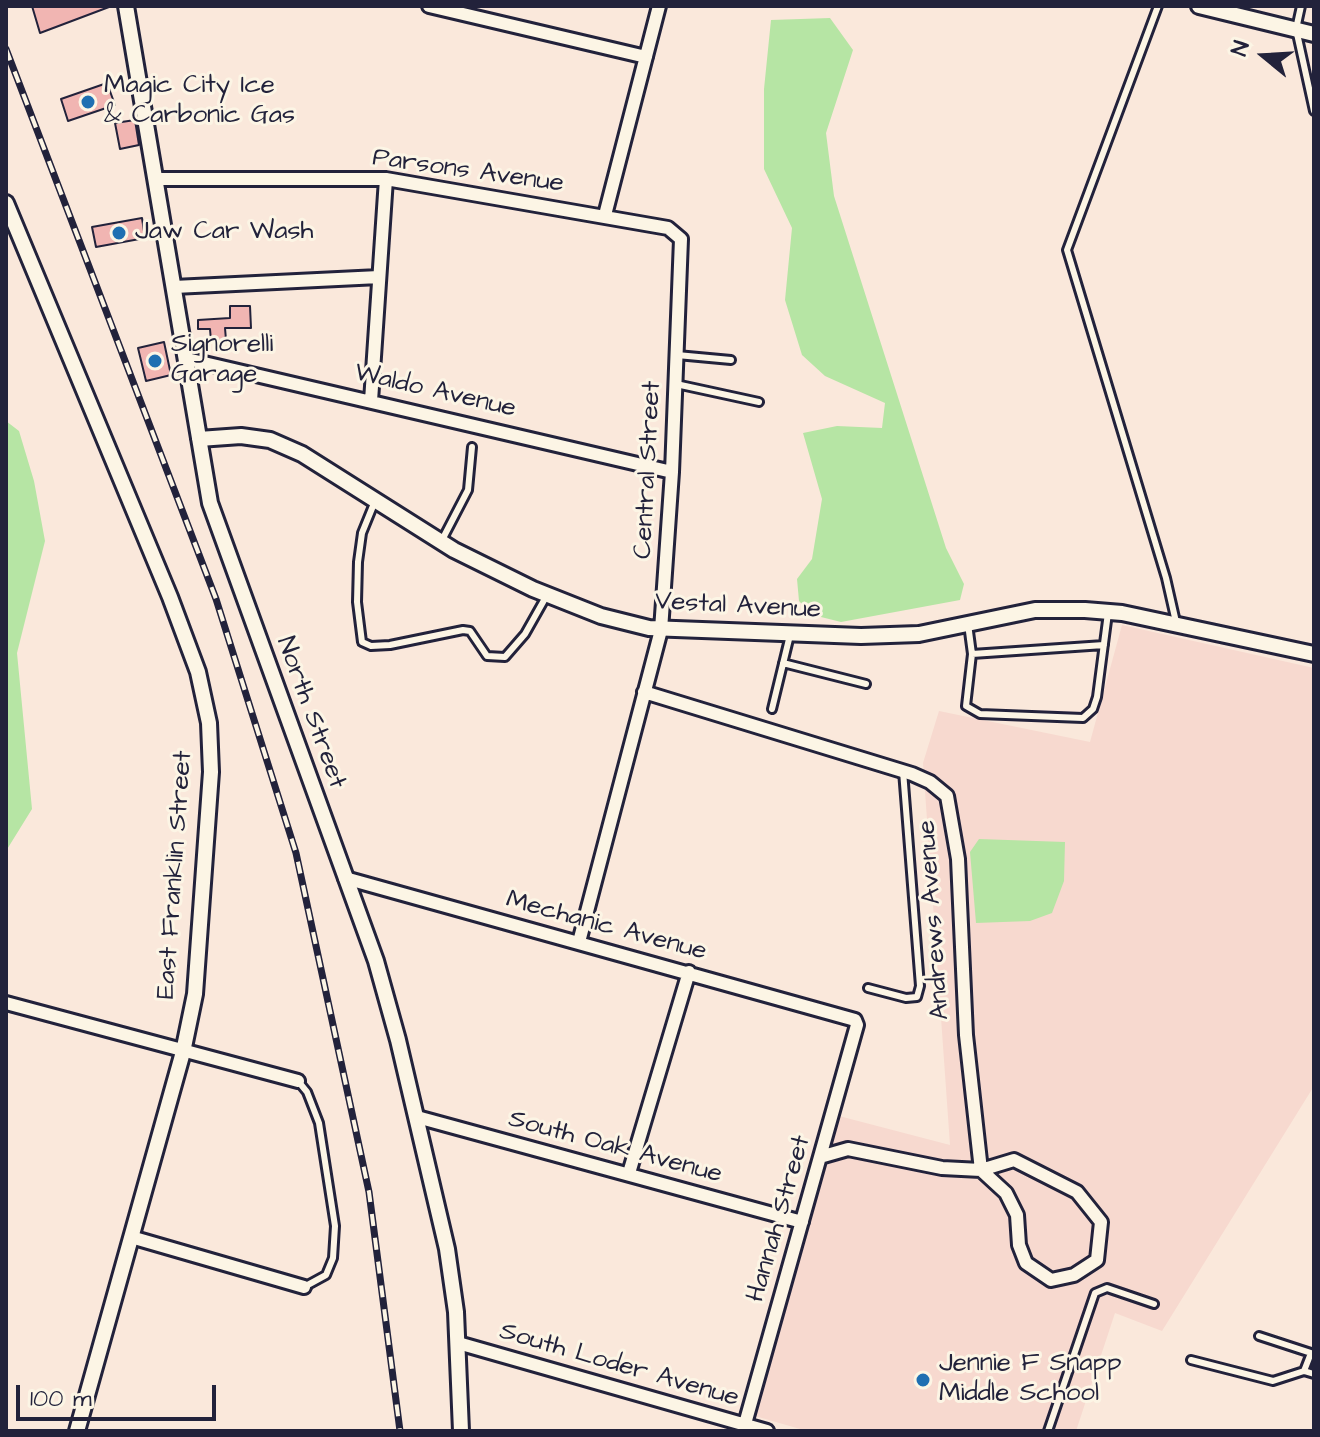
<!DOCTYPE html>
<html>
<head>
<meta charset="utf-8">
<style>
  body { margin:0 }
  #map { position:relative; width:1320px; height:1437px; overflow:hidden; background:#fae8db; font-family:"Architects Daughter",sans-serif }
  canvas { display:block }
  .frame { position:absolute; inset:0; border:8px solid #22223b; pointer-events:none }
  .north { position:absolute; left:1224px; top:16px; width:80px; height:80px; -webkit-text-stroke:6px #fcf5e5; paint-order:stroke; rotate:288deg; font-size:22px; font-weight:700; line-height:32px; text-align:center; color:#22223b }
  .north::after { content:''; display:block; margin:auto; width:28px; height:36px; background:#22223b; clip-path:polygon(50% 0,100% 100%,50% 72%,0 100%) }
  .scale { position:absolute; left:16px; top:1385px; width:200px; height:36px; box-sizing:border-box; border:4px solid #22223b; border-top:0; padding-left:10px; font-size:24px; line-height:28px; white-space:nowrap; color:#22223b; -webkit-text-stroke:6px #fcf5e5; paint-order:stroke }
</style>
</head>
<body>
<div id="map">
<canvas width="1320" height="1437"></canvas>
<div class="frame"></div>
<div class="north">N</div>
<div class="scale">100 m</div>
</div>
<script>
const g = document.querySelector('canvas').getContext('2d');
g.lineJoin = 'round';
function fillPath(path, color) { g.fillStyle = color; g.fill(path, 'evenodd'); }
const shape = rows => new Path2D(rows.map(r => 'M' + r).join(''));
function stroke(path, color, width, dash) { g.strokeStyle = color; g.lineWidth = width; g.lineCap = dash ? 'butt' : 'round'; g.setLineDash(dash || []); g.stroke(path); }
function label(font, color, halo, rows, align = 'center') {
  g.font = font + ' "Architects Daughter",sans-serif'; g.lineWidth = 6; g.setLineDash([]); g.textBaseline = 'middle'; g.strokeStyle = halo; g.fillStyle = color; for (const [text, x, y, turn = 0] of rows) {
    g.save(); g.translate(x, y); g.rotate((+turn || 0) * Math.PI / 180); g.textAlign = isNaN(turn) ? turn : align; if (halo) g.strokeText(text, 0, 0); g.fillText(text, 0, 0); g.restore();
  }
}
const built = shape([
  [1122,625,1314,668,1314,1086,1162,1331,1115,1313,1076,1431,807,1431,755,1416,839,1116,950,1145,923,763,939,711,1090,742]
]);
const green = shape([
  [830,18,853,50,826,133,834,196,946,548,964,584,960,600,841,622,813,615,799,601,797,579,812,559,822,499,803,433,837,426,882,428,885,403,825,376,802,355,785,300,792,228,764,169,764,89,771,20],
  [6,421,19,431,34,481,45,541,17,653,32,809,6,851],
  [979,839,1065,842,1064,881,1052,913,1030,921,976,923,970,852]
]);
const building = shape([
  [32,6,109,6,109,7,40,33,32,6],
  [107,83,115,105,68,121,61,99,107,83],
  [135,120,139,145,120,149,115,123,135,120],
  [142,218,145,238,96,247,92,227,142,218],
  [230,306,250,306,251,328,225,328,226,340,211,341,210,329,198,329,198,320,230,318,230,306],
  [164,342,171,375,146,381,138,348,164,342]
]);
const service = shape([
  [1158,6,1067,250,1166,578,1176,622],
  [1301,6,1296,29,1314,111],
  [677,355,731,360],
  [676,384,759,402],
  [375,501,362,533,358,562,357,602,362,642,371,646,390,645,463,630,470,631,487,656,505,657,525,634,547,595],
  [441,542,468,490,472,447],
  [968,624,972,654,966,706,980,714,1083,718,1093,709,1097,697,1108,613],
  [972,654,1104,645],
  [783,663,866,684],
  [772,709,790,635],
  [868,988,906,998,917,997,920,986,903,771],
  [298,1081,307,1092,319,1123,335,1226,333,1258,326,1275,304,1287],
  [1259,1336,1311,1353,1304,1371,1314,1374],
  [1191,1360,1273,1381,1304,1371],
  [1048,1431,1095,1293,1107,1288,1154,1304]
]);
const minor = shape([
  [429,6,646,57],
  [156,179,386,179,668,228,681,239,672,472,661,630,579,942],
  [605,215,659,6],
  [174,287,379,277],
  [187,359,672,472],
  [371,401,386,179],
  [644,692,912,774,930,782,947,796,958,859,966,1035,981,1170],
  [345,878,855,1020,857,1025,743,1431],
  [6,1003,298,1081],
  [417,1117,802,1222],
  [820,1157,848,1149,942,1168,981,1170,1014,1160,1077,1192,1101,1222,1097,1260,1074,1275,1051,1280,1026,1263,1019,1245,1017,1215,1006,1193,981,1170],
  [629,1173,689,972],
  [131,1237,304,1287],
  [458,1343,767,1431]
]);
const tertiary = shape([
  [126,6,210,503,376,961,398,1040,447,1249,456,1312,461,1431],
  [1199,6,1314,34],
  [6,203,170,597,198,672,209,723,211,772,195,994,183,1052,77,1431],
  [199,439,241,436,270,440,302,454,454,550,533,589,601,616,649,628,861,636,919,634,1035,610,1085,610,1122,613,1314,654]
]);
const rail = shape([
  [6,49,216,599,296,853,369,1192,400,1431]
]);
const markers = [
  [88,102,8,"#1f6fb2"],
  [119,233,8,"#1f6fb2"],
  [155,361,8,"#1f6fb2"],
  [923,1380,8,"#1f6fb2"]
];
const poiNames = [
  ["Magic City Ice",104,87],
  ["& Carbonic Gas",104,117],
  ["Jaw Car Wash",135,233],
  ["Signorelli",171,346],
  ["Garage",171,376],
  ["Jennie F Snapp",939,1365],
  ["Middle School",939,1395]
];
const streetNames = [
  ["Parsons Avenue",468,172,8],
  ["Waldo Avenue",435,392,13],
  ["Central Street",649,470,-87],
  ["Vestal Avenue",738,607,3],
  ["North Street",310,713,70],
  ["East Franklin Street",176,875,-86],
  ["Andrews Avenue",935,920,-94],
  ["Mechanic Avenue",606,927,15],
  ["South Oak Avenue",615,1148,15],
  ["Hannah Street",780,1219,-74],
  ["South Loder Avenue",619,1366,16]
];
fillPath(built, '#f7d9cf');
fillPath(green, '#b6e5a4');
fillPath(building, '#f1b5b2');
stroke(building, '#22223b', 2);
stroke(service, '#22223b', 12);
stroke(minor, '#22223b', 18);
stroke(tertiary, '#22223b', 20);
stroke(service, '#fcf5e5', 6);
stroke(minor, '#fcf5e5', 12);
stroke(tertiary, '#fcf5e5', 14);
stroke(rail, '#22223b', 7);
stroke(rail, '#fcf5e5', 4, [12]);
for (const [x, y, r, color] of markers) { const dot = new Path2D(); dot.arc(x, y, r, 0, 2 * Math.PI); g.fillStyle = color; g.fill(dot); stroke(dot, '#fcf5e5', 3); }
label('26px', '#22223b', '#fcf5e5', poiNames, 'left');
label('26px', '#22223b', '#fcf5e5', streetNames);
</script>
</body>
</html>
